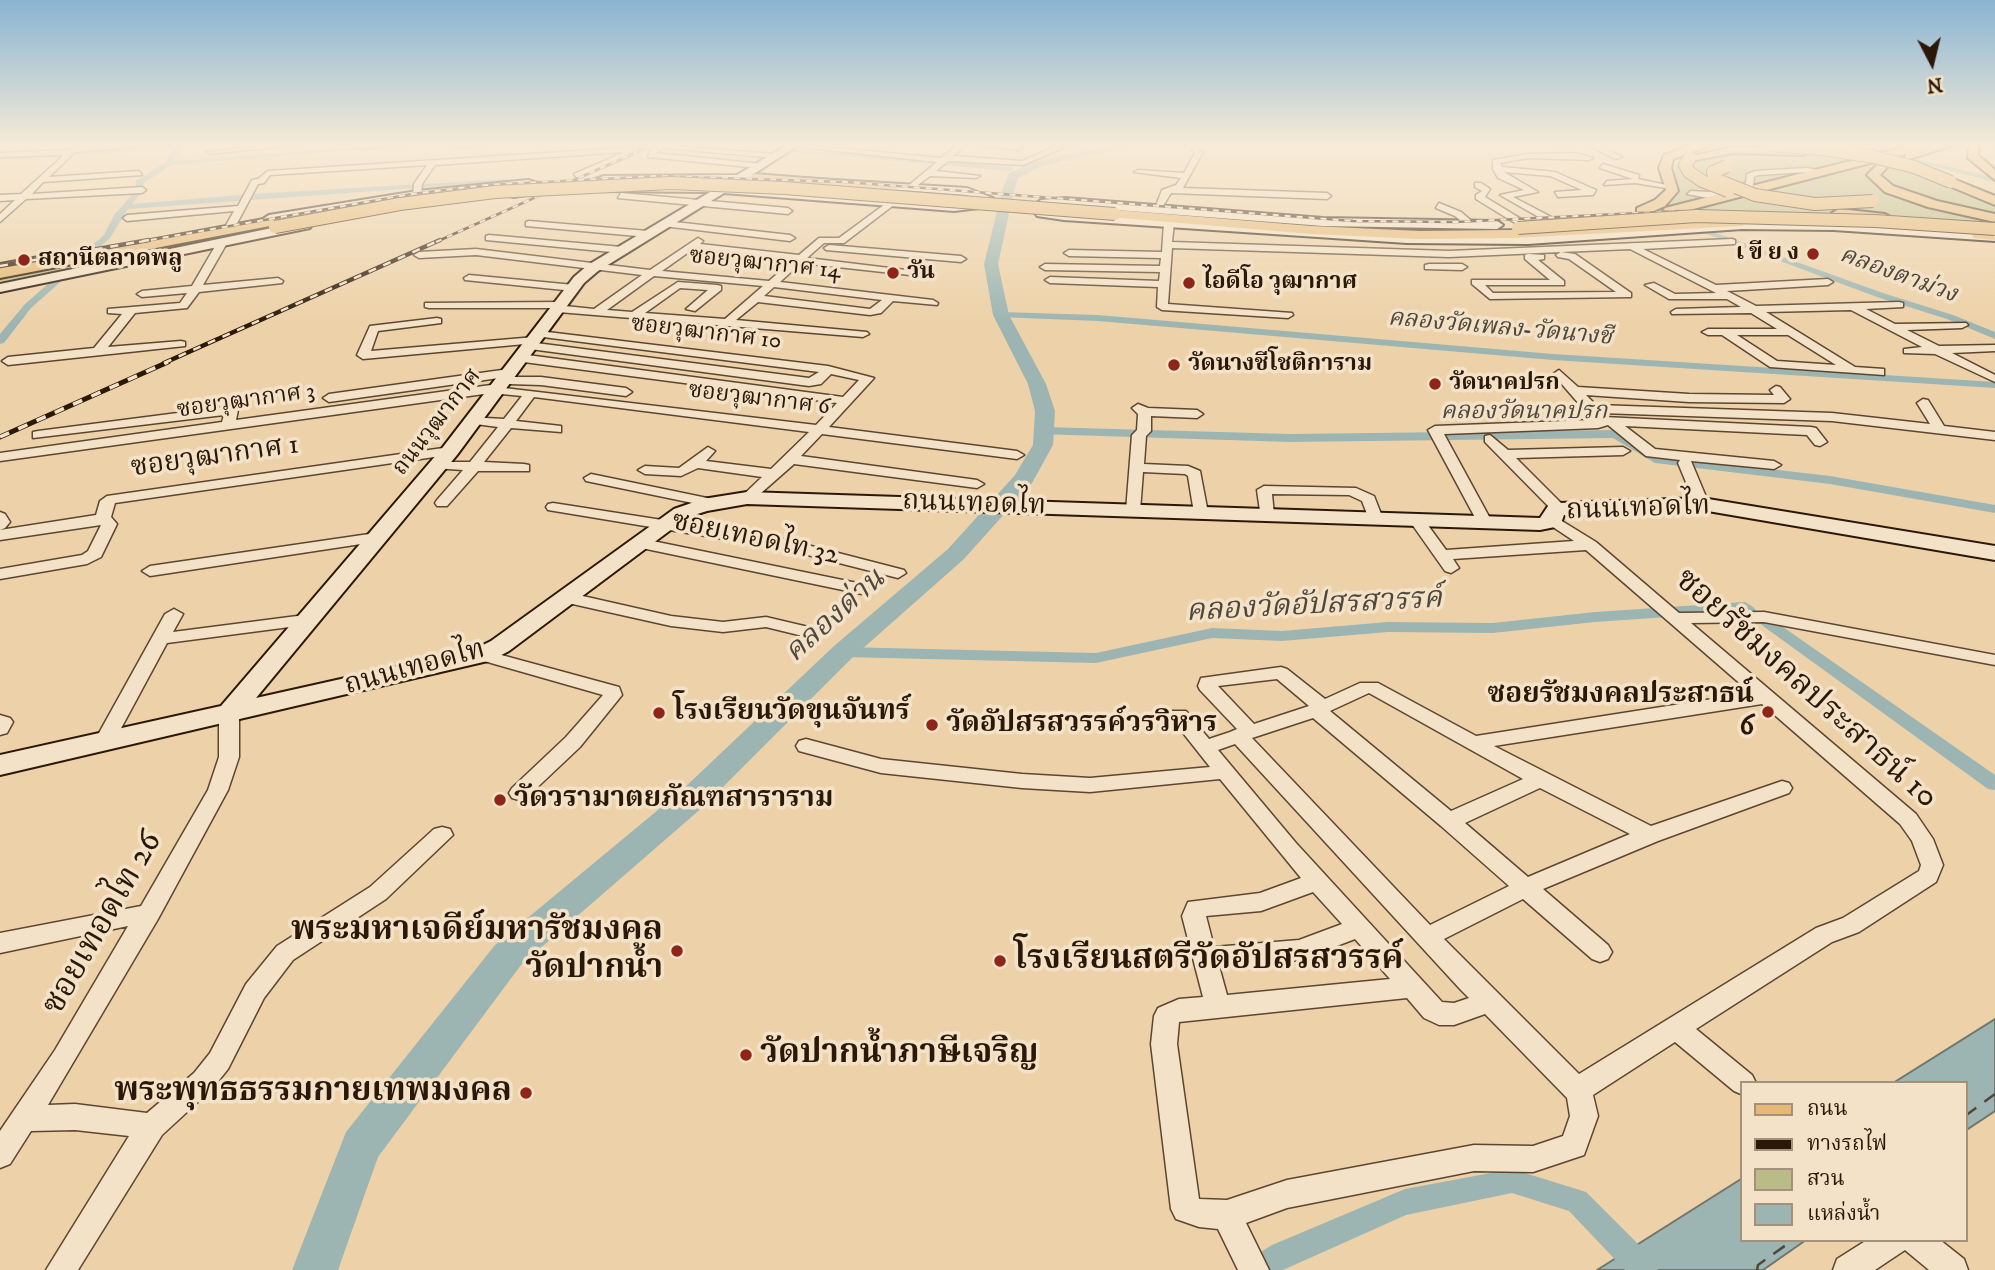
<!DOCTYPE html>
<html>
<head>
<meta charset="utf-8">
<style>
  body { margin:0 }
  #map { position:relative; width:1995px; height:1270px; overflow:hidden; background:#edd2a9; font-family:"IM FELL DW Pica","Noto Serif Thai",serif }
  canvas { display:block }
  .legend { position:absolute; left:1740px; top:1081px; width:228px; height:161px; box-sizing:border-box; background:#f3e2c7; border:2px solid #a3917b; margin:0; padding:9px 12px; list-style:none; font-size:21px; color:#2c1808 }
  .legend li { display:flex; align-items:center; gap:14px; height:35px }
  .legend b { width:35px; border:2px solid #a3917b }
  .north { position:absolute; left:1897px; top:28px; width:70px; height:70px; -webkit-text-stroke:5px #f3e2c7; paint-order:stroke; rotate:173deg; font-size:19px; font-weight:700; line-height:28px; text-align:center; color:#2c1808 }
  .north::after { content:''; display:block; margin:auto; width:24px; height:32px; background:#2c1808; clip-path:polygon(50% 0,100% 100%,50% 72%,0 100%) }
</style>
</head>
<body>
<div id="map">
<canvas width="1995" height="1270"></canvas>
<ul class="legend">
<li><b style="height:9px;background:#e6b974"></b>ถนน</li>
<li><b style="height:9px;background:#2c1808"></b>ทางรถไฟ</li>
<li><b style="height:19px;background:#babb86"></b>สวน</li>
<li><b style="height:19px;background:#9cb5b2"></b>แหล่งน้ำ</li>
</ul>
<div class="north">N</div>
</div>
<script>
const g = document.querySelector('canvas').getContext('2d');
g.lineJoin = 'round';
function fillPath(path, color) { g.fillStyle = color; g.fill(path, 'evenodd'); }
const shape = rows => new Path2D(rows.map(r => 'M' + r).join(''));
function stroke(path, color, width, dash) { g.strokeStyle = color; g.lineWidth = width; g.lineCap = dash ? 'butt' : 'round'; g.setLineDash(dash || []); g.stroke(path); }
function label(font, color, halo, rows, align = 'center') {
  g.font = font + ' "IM FELL DW Pica","Noto Serif Thai",serif'; g.lineWidth = 7; g.setLineDash([]); g.textBaseline = 'middle'; g.strokeStyle = halo; g.fillStyle = color; for (const [text, x, y, turn = 0] of rows) {
    g.save(); g.translate(x, y); g.rotate((+turn || 0) * Math.PI / 180); g.textAlign = isNaN(turn) ? turn : align; if (halo) g.strokeText(text, 0, 0); g.fillText(text, 0, 0); g.restore();
  }
}
const green = shape([
  [1743,145,1911,145,1902,147,1902,153,1940,145,1902,155,1902,163,1995,200,1995,223,1675,211,1653,207,1681,156],
  [433,201,0,287,0,274,336,208]
]);
const water = shape([
  [1995,1019,1995,1111,1965,1131,1965,1083,1893,1083,1995,1019],
  [1741,1179,1741,1240,1806,1240,1763,1270,1597,1270,1741,1179]
]);
const canal = shape([
  [0,145,36,145,0,148,0,145],
  [176,145,182,145,174,161,383,145,410,145,171,165,144,183,142,192,132,204,252,194,508,179,512,181,128,209,110,238,31,308,4,343,0,344,0,334,25,304,104,235,114,215,134,192,137,180,166,162,173,149,0,160,0,156,176,145],
  [1052,145,1067,145,1097,151,1094,153,1052,145],
  [1850,145,1860,145,1995,178,1995,182,1850,145],
  [793,149,1010,167,1014,169,1010,171,791,152,793,149],
  [1702,228,1883,293,1953,315,1995,332,1995,339,1947,319,1877,297,1702,232,1702,228],
  [1001,312,1098,315,1553,354,1995,382,1995,388,1553,360,1098,321,998,317,998,313,1001,312],
  [1043,427,1290,434,1616,430,1658,456,1830,476,1995,505,1995,513,1830,484,1655,463,1613,438,1290,442,1039,434,1037,431,1043,427],
  [1745,602,1753,607,1756,610,1753,613,1741,612,1595,622,1493,633,1388,632,1282,641,1212,638,1096,663,843,657,835,652,843,647,1096,653,1212,628,1282,631,1388,622,1493,623,1595,612,1745,602],
  [1768,618,1773,620,1995,775,1995,790,1988,789,1763,626,1760,623,1768,618],
  [1512,1169,1586,1192,1654,1260,1658,1270,1625,1270,1569,1211,1512,1193,1406,1215,1283,1270,1244,1270,1248,1260,1272,1245,1405,1189,1512,1169]
]);
const river = shape([
  [1112,145,1136,145,1042,166,1018,178,1014,191,998,264,1009,315,1046,384,1055,411,1053,445,1032,483,964,559,852,658,704,806,521,965,378,1157,338,1270,292,1270,346,1132,495,945,682,790,834,646,948,549,1015,475,1033,445,1035,411,1028,384,993,315,984,264,1002,191,1009,173,1034,162,1112,145]
]);
const ferry = shape([
  [1965,1116,1995,1094],
  [1757,1270,1758,1265,1793,1240]
]);
const pedestrian = shape([
  [645,145,664,145,666,146,663,148,645,145]
]);
const minor = shape([
  [74,145,82,145,80,147,155,145,75,152,49,177,139,171,142,175,43,182,32,194,142,187,146,190,142,193,26,199,0,222,0,214,15,200,0,201,0,195,21,194,64,155,0,157,0,153,69,150,74,145],
  [270,145,298,145,210,154,206,152,270,145],
  [360,145,403,145,357,149,360,145],
  [455,145,486,145,458,148,455,145],
  [660,145,775,154,779,156,775,158,664,148,656,153,762,164,759,168,648,157,651,148,660,145],
  [781,145,806,145,941,158,958,145,966,145,953,156,1022,161,1058,145,1065,147,1023,165,948,161,936,171,980,176,976,178,930,176,911,190,908,186,937,162,781,145],
  [974,145,1005,145,1022,148,1018,150,974,145],
  [1588,145,1598,145,1622,157,1615,159,1588,145],
  [638,147,641,151,632,152,632,155,577,178,574,174,625,152,435,165,422,184,421,195,417,198,413,195,414,184,427,165,270,175,264,183,258,184,235,227,230,230,225,227,234,211,127,221,123,218,127,215,238,206,252,180,258,179,268,171,638,147],
  [1196,148,1203,152,1183,188,1327,193,1331,196,1327,199,1171,193,1160,211,1154,211,1162,190,1176,185,1181,178,1134,172,1138,170,1184,173,1195,153,1192,150,1196,148],
  [1575,153,1593,158,1589,160,1528,158,1500,163,1502,167,1555,172,1596,190,1593,195,1558,197,1555,192,1582,190,1550,176,1504,172,1538,192,1513,197,1557,220,1557,224,1551,224,1500,195,1524,190,1498,178,1493,169,1493,160,1528,154,1575,153],
  [1603,164,1639,175,1638,179,1676,187,1672,189,1635,183,1604,185,1607,181,1633,179,1600,168,1603,164],
  [1807,168,1829,172,1825,174,1807,172,1758,175,1754,177,1753,186,1708,198,1687,194,1691,191,1708,192,1746,183,1747,174,1756,171,1807,168],
  [1475,183,1481,183,1490,189,1485,197,1526,222,1526,226,1520,226,1476,199,1476,195,1482,191,1475,187,1475,183],
  [621,193,788,208,792,211,788,214,618,198,621,193],
  [892,199,895,204,844,243,824,243,807,258,906,270,910,271,910,275,801,263,780,282,933,300,938,303,937,305,893,301,881,313,870,315,758,302,736,320,867,332,869,334,863,337,558,312,553,308,429,308,425,307,425,303,561,302,565,306,594,309,642,275,476,255,419,258,414,255,419,252,476,249,650,270,698,238,703,241,700,244,799,255,819,238,839,238,892,199],
  [693,249,793,260,769,281,662,271,693,249],
  [654,276,763,286,725,319,645,313,680,288,708,290,686,309,695,311,721,290,721,286,717,285,678,282,632,312,607,310,654,276],
  [774,287,882,300,870,309,764,296,774,287],
  [1439,203,1461,212,1475,224,1467,226,1455,216,1436,208,1439,203],
  [1169,220,1174,223,1172,242,1449,251,1732,239,1735,240,1735,244,1643,249,1716,285,1828,279,1833,282,1828,285,1727,291,1756,306,1899,302,1903,303,1903,307,1866,309,1895,324,1966,323,1968,325,1962,328,1907,330,1939,346,1995,345,1995,351,1952,353,1995,375,1995,382,1935,354,1904,353,1904,349,1922,347,1851,310,1766,312,1855,367,1884,369,1884,375,1770,367,1722,335,1708,335,1702,332,1708,329,1777,329,1751,313,1672,314,1671,312,1676,309,1741,307,1727,299,1669,299,1645,285,1654,283,1675,294,1716,293,1630,249,1561,252,1575,254,1631,293,1631,297,1490,299,1472,284,1472,280,1550,280,1525,259,1525,255,1528,254,1544,255,1544,259,1538,260,1564,281,1564,285,1485,285,1493,293,1616,292,1569,259,1558,257,1556,255,1561,252,1449,257,1172,248,1168,304,1292,313,1293,315,1288,318,1162,310,1157,307,1158,287,1050,283,1045,280,1050,277,1159,281,1160,272,1045,270,1040,267,1045,264,1160,266,1161,258,1069,256,1064,253,1069,250,1162,252,1164,223,1169,220],
  [1737,335,1788,335,1836,365,1777,361,1737,335],
  [529,221,648,231,653,234,648,237,526,226,526,222,529,221],
  [666,221,790,235,795,238,790,241,663,226,663,222,666,221],
  [489,235,622,247,627,250,622,253,486,240,486,236,489,235],
  [222,240,227,243,203,285,278,278,283,281,282,283,199,292,187,308,135,313,108,347,181,341,185,342,185,346,8,365,2,361,8,357,94,348,122,314,108,313,108,309,180,303,187,293,142,297,137,294,142,291,192,286,217,243,222,240],
  [829,245,961,256,966,259,961,262,826,250,824,248,829,245],
  [1429,264,1462,264,1467,267,1462,270,1425,269,1425,265,1429,264],
  [469,275,574,285,579,288,574,291,465,280,464,278,469,275],
  [437,318,441,319,441,323,378,331,371,351,535,337,541,340,536,343,809,378,819,372,535,336,533,334,539,331,828,366,874,378,829,427,1017,451,1024,455,1017,459,822,434,801,456,977,480,984,484,977,488,794,464,752,501,747,502,740,498,762,477,698,468,681,476,645,474,638,470,645,466,679,468,708,447,715,451,706,461,771,469,809,432,534,397,516,421,561,426,561,432,511,428,484,462,524,464,529,465,529,471,478,471,447,506,437,506,435,503,437,500,463,470,433,468,433,462,470,462,498,427,468,423,468,417,504,419,522,396,491,393,0,461,0,453,222,422,224,415,33,438,33,432,38,431,232,406,238,410,236,420,498,384,504,388,816,425,837,403,516,361,516,355,520,354,843,397,859,380,831,374,821,384,809,386,530,349,526,348,525,344,363,359,357,355,370,326,437,318],
  [509,369,515,373,513,376,329,402,323,398,329,394,509,369],
  [1559,370,1578,387,1689,394,1774,395,1770,390,1776,386,1780,387,1790,399,1784,403,1689,402,1586,395,1596,405,1832,413,1930,424,1917,403,1923,399,1928,400,1944,426,1995,432,1995,440,1832,421,1601,413,1604,417,1811,427,1816,428,1827,442,1820,446,1815,445,1807,435,1625,426,1655,449,1774,461,1781,465,1774,469,1691,461,1709,504,1702,508,1695,504,1678,463,1680,460,1646,456,1608,425,1598,428,1444,434,1492,522,1489,525,1479,525,1428,430,1435,426,1593,420,1553,374,1559,370],
  [513,377,541,377,626,388,632,392,626,396,541,385,509,384,509,378,513,377],
  [1138,404,1148,408,1197,410,1203,414,1197,418,1151,416,1151,431,1146,436,1144,464,1188,466,1200,471,1208,513,1206,516,1196,516,1194,513,1188,476,1185,474,1143,472,1140,511,1133,515,1126,511,1132,435,1137,430,1138,414,1132,408,1138,404],
  [1490,435,1508,450,1623,447,1630,451,1623,455,1516,458,1564,506,1566,509,1564,512,1559,513,1554,512,1485,442,1485,436,1490,435],
  [450,447,455,448,455,454,115,503,111,517,117,524,101,557,87,564,0,579,0,569,82,555,88,551,101,525,0,540,0,530,96,515,100,501,107,496,450,447],
  [591,474,712,499,719,503,712,507,586,481,584,478,591,474],
  [1264,486,1356,488,1374,496,1383,519,1375,524,1370,522,1362,501,1349,495,1272,494,1274,515,1266,520,1261,518,1257,490,1264,486],
  [553,503,784,539,904,570,906,573,898,578,784,549,548,510,546,507,548,504,553,503],
  [0,512,5,514,10,522,5,528,0,530,0,512],
  [1417,515,1422,517,1446,550,1574,541,1544,521,1547,518,1557,518,1596,542,1679,613,1764,612,1995,655,1995,665,1764,622,1691,623,1916,814,1933,839,1943,865,1936,882,1859,932,1832,942,1696,1029,1752,1075,1756,1083,1741,1083,1741,1094,1734,1091,1675,1042,1593,1095,1598,1116,1584,1155,1533,1172,1474,1171,1287,1208,1246,1223,1269,1270,1238,1270,1218,1229,1199,1227,1176,1219,1171,1209,1151,1044,1154,1016,1158,1008,1179,999,1203,997,1182,916,1188,902,1260,893,1301,878,1220,779,1090,792,1022,788,881,773,799,751,796,746,799,741,806,739,881,759,1022,774,1090,778,1210,767,1172,719,1169,715,1172,711,1186,711,1209,739,1230,732,1237,729,1200,690,1198,686,1201,678,1281,667,1287,669,1325,699,1360,683,1378,683,1476,736,1751,693,1586,550,1453,559,1459,568,1451,573,1445,571,1409,520,1417,515],
  [1277,679,1309,706,1254,724,1218,686,1277,679],
  [1369,693,1523,779,1451,811,1330,711,1369,693],
  [1762,704,1900,824,1912,841,1921,865,1919,871,1843,918,1816,928,1579,1074,1444,939,1523,899,1592,959,1600,962,1608,959,1612,952,1608,945,1543,889,1658,841,1789,793,1792,788,1789,783,1782,781,1651,826,1494,746,1762,704],
  [1313,718,1441,826,1509,886,1430,925,1252,738,1313,718],
  [1235,744,1460,989,1469,998,1454,1003,1442,1002,1296,843,1218,750,1235,744],
  [1540,788,1630,834,1528,877,1465,823,1540,788],
  [1313,892,1342,924,1299,940,1214,947,1206,916,1261,911,1313,892],
  [1355,939,1390,979,1227,995,1219,966,1300,960,1355,939],
  [1407,998,1424,1018,1439,1025,1454,1025,1485,1014,1567,1098,1570,1116,1563,1136,1533,1146,1474,1145,1287,1180,1227,1200,1199,1199,1177,1044,1179,1022,1407,998],
  [376,533,381,535,384,538,381,541,150,576,142,571,150,566,376,533],
  [638,538,862,584,870,589,862,594,632,546,630,543,632,540,638,538],
  [565,592,671,616,723,622,766,617,817,629,820,633,811,638,766,627,723,632,671,626,559,601,557,597,559,593,565,592],
  [174,609,183,614,173,632,305,615,314,620,305,625,167,643,111,747,97,747,94,742,165,614,174,609],
  [483,650,619,687,622,695,580,747,526,798,519,800,512,798,509,793,512,788,566,737,603,695,477,659,474,655,483,650],
  [229,708,236,710,239,714,239,757,228,790,158,919,48,1105,75,1104,147,1113,194,1073,210,1053,246,984,277,946,370,887,434,829,442,827,450,829,453,835,386,899,293,960,264,998,228,1069,212,1089,162,1135,78,1270,46,1270,129,1136,75,1130,31,1131,10,1164,0,1168,0,1131,55,1050,128,926,0,953,0,933,141,906,208,790,219,757,219,714,222,710,229,708],
  [0,715,10,718,13,722,7,733,0,735,0,715],
  [1867,1240,1940,1240,1964,1259,1968,1270,1929,1270,1905,1250,1875,1270,1833,1270,1837,1259,1867,1240]
]);
const secondary = shape([
  [787,145,799,145,752,175,967,188,993,198,979,208,954,211,724,193,598,271,584,283,457,455,256,698,475,649,491,641,674,509,703,499,747,492,1540,518,1548,506,1559,503,1702,498,1995,546,1995,560,1702,510,1564,515,1560,526,1540,530,747,504,707,511,688,517,509,651,492,660,0,775,0,755,221,706,443,447,574,277,588,265,710,192,600,191,584,187,584,183,604,176,737,175,787,145],
  [669,180,726,182,720,185,600,184,669,180],
  [742,182,888,189,966,195,977,199,954,203,734,186,742,182],
  [528,180,548,186,542,192,514,197,510,196,510,190,532,187,417,199,269,223,263,219,269,215,417,191,528,180],
  [1065,198,1323,218,1497,221,1503,225,1497,229,1323,226,1065,206,1044,208,1064,212,1407,235,1528,236,1742,221,1834,222,1995,233,1995,241,1834,230,1742,229,1528,244,1407,243,1064,220,1037,216,1031,207,1041,200,1065,198],
  [306,221,312,225,310,228,0,292,0,284,306,221],
  [44,256,49,257,49,263,0,272,0,264,44,256]
]);
const primary = shape([
  [1692,145,1711,145,1673,159,1671,168,1678,191,1665,206,1647,214,1637,214,1637,208,1655,200,1666,190,1659,168,1664,155,1692,145],
  [1913,145,1954,145,1909,159,1905,158,1905,154,1886,159,1892,162,1880,175,1893,186,1937,201,1995,214,1995,222,1928,207,1885,192,1867,175,1882,160,1670,215,1663,211,1665,208,1913,145],
  [1969,145,1979,145,1978,155,1995,170,1995,180,1968,158,1969,145],
  [1733,147,1803,149,1809,152,1803,155,1733,153,1690,161,1684,158,1733,147],
  [755,174,892,185,898,189,892,193,751,181,749,178,755,174],
  [1951,178,1995,196,1995,205,1947,185,1945,182,1951,178],
  [1839,209,1885,214,1892,218,1885,222,1834,216,1832,213,1839,209],
  [1115,210,1311,226,1420,231,1513,230,1742,218,1749,222,1742,226,1513,238,1420,239,1311,234,1110,217,1108,214,1115,210],
  [296,213,301,214,301,220,0,278,0,268,296,213],
  [1979,231,1995,232,1995,240,1974,238,1972,235,1979,231]
]);
const railFar2 = shape([
  [139,242,412,194,486,185,657,176,846,182,1353,221,1456,222,1679,211,1995,223],
  [436,242,652,145]
]);
const railFar1 = shape([
  [0,266,149,240],
  [164,363,440,240]
]);
const rail = shape([
  [0,437,168,362]
]);
const primaryBridge = shape([
  [1770,145,1823,149,1874,157,1914,167,1951,182],
  [1690,158,1685,165,1689,172,1702,181,1728,191],
  [1727,166,1713,172,1715,179,1755,195,1815,204,1873,201],
  [275,227,400,204,495,192,670,183,784,188,1115,214],
  [1518,228,1697,216,1875,221,1995,229]
]);
const markers = [
  [1813,254,7,"#8f2418"],
  [24,260,7,"#8f2418"],
  [893,273,7,"#8f2418"],
  [1189,283,7,"#8f2418"],
  [1174,365,7,"#8f2418"],
  [1435,384,7,"#8f2418"],
  [1768,712,7,"#8f2418"],
  [659,713,7,"#8f2418"],
  [932,725,7,"#8f2418"],
  [500,800,7,"#8f2418"],
  [677,951,7,"#8f2418"],
  [1000,961,7,"#8f2418"],
  [746,1055,7,"#8f2418"],
  [526,1093,7,"#8f2418"]
];
const farPoinames = [
  ["เ ขี ย ง",1799,254,"right"],
  ["สถานีตลาดพลู",38,260],
  ["วัน",907,273],
  ["ไอดีโอ วุฒากาศ",1203,283],
  ["วัดนางชีโชติการาม",1188,365],
  ["วัดนาคปรก",1449,384]
];
const farStreetnames = [
  ["ซอยวุฒากาศ 14",765,265,6],
  ["ซอยวุฒากาศ 10",706,334,7],
  ["ซอยวุฒากาศ 6",759,400,7],
  ["ซอยวุฒากาศ 3",246,402,-8],
  ["ถนนวุฒากาศ",438,423,-52]
];
const farWaternames = [
  ["คลองตาม่วง",1898,276,20],
  ["คลองวัดเพลง-วัดนางชี",1500,329,5],
  ["คลองวัดนาคปรก",1524,413]
];
const streetNames = [
  ["ซอยวุฒากาศ 1",215,458,-8],
  ["ถนนเทอดไท",974,505,2],
  ["ถนนเทอดไท",1638,510,-2],
  ["ซอยเทอดไท 32",755,540,12],
  ["ถนนเทอดไท",415,669,-15]
];
const poiNames = [
  ["ซอยรัชมงคลประสาธน์",1754,696,"right"],
  ["6",1754,728,"right"],
  ["โรงเรียนวัดขุนจันทร์",673,713],
  ["วัดอัปสรสวรรค์วรวิหาร",946,725],
  ["วัดวรามาตยภัณฑสาราราม",514,800]
];
const waterNames = [
  ["คลองวัดอัปสรสวรรค์",1314,607,-3],
  ["คลองด่าน",836,617,-42]
];
const nearStreetnames = [
  ["ซอยรัชมงคลประสาธน์ 10",1805,690,42],
  ["ซอยเทอดไท 26",104,924,-60]
];
const nearPoinames = [
  ["พระมหาเจดีย์มหารัชมงคล",663,932],
  ["วัดปากน้ำ",663,970],
  ["โรงเรียนสตรีวัดอัปสรสวรรค์",1014,961,"left"],
  ["วัดปากน้ำภาษีเจริญ",760,1055,"left"],
  ["พระพุทธธรรมกายเทพมงคล",512,1093]
];
fillPath(green, '#babb86');
fillPath(water, '#9cb5b2');
stroke(water, '#6f766e', 2);
fillPath(canal, '#9cb5b2');
fillPath(river, '#9cb5b2');
stroke(ferry, '#4e473b', 2.5, [14, 10]);
stroke(pedestrian, '#5c4630', 4);
stroke(minor, '#5c4630', 3);
stroke(secondary, '#2c1808', 4);
stroke(primary, '#2c1808', 4);
fillPath(pedestrian, '#f3e2c7');
fillPath(minor, '#f3e2c7');
fillPath(secondary, '#f3e2c7');
fillPath(primary, '#e6b974');
stroke(railFar2, '#2c1808', 2.5);
stroke(railFar1, '#2c1808', 4.5);
stroke(rail, '#2c1808', 5);
stroke(railFar2, '#f3e2c7', 2, [6]);
stroke(railFar1, '#f3e2c7', 2.5, [8]);
stroke(rail, '#f3e2c7', 3.5, [10]);
stroke(primaryBridge, '#2c1808', 14, []);
stroke(primaryBridge, '#e6b974', 12);
const sky = g.createLinearGradient(0, 0, 0, 323);
sky.addColorStop(0, '#89b4d2');
sky.addColorStop(0.45, '#f7ebd8');
sky.addColorStop(1, '#f7ebd800');
g.fillStyle = sky;
g.fillRect(0, 0, 1995, 323);
for (const [x, y, r, color] of markers) { const dot = new Path2D(); dot.arc(x, y, r, 0, 2 * Math.PI); g.fillStyle = color; g.fill(dot); stroke(dot, '#f3e2c7', 2.5); }
label('bold 23px', '#2c1808', '#f3e2c7', farPoinames, 'left');
label('23px', '#2c1808', '#f3e2c7', farStreetnames);
label('italic 24px', '#4e473b', '#f3e2c7', farWaternames);
label('28px', '#2c1808', '#f3e2c7', streetNames);
label('bold 28px', '#2c1808', '#f3e2c7', poiNames, 'left');
label('italic 30px', '#4e473b', '#f3e2c7', waterNames);
label('33px', '#2c1808', '#f3e2c7', nearStreetnames);
label('bold 33px', '#2c1808', '#f3e2c7', nearPoinames, 'right');
</script>
</body>
</html>
